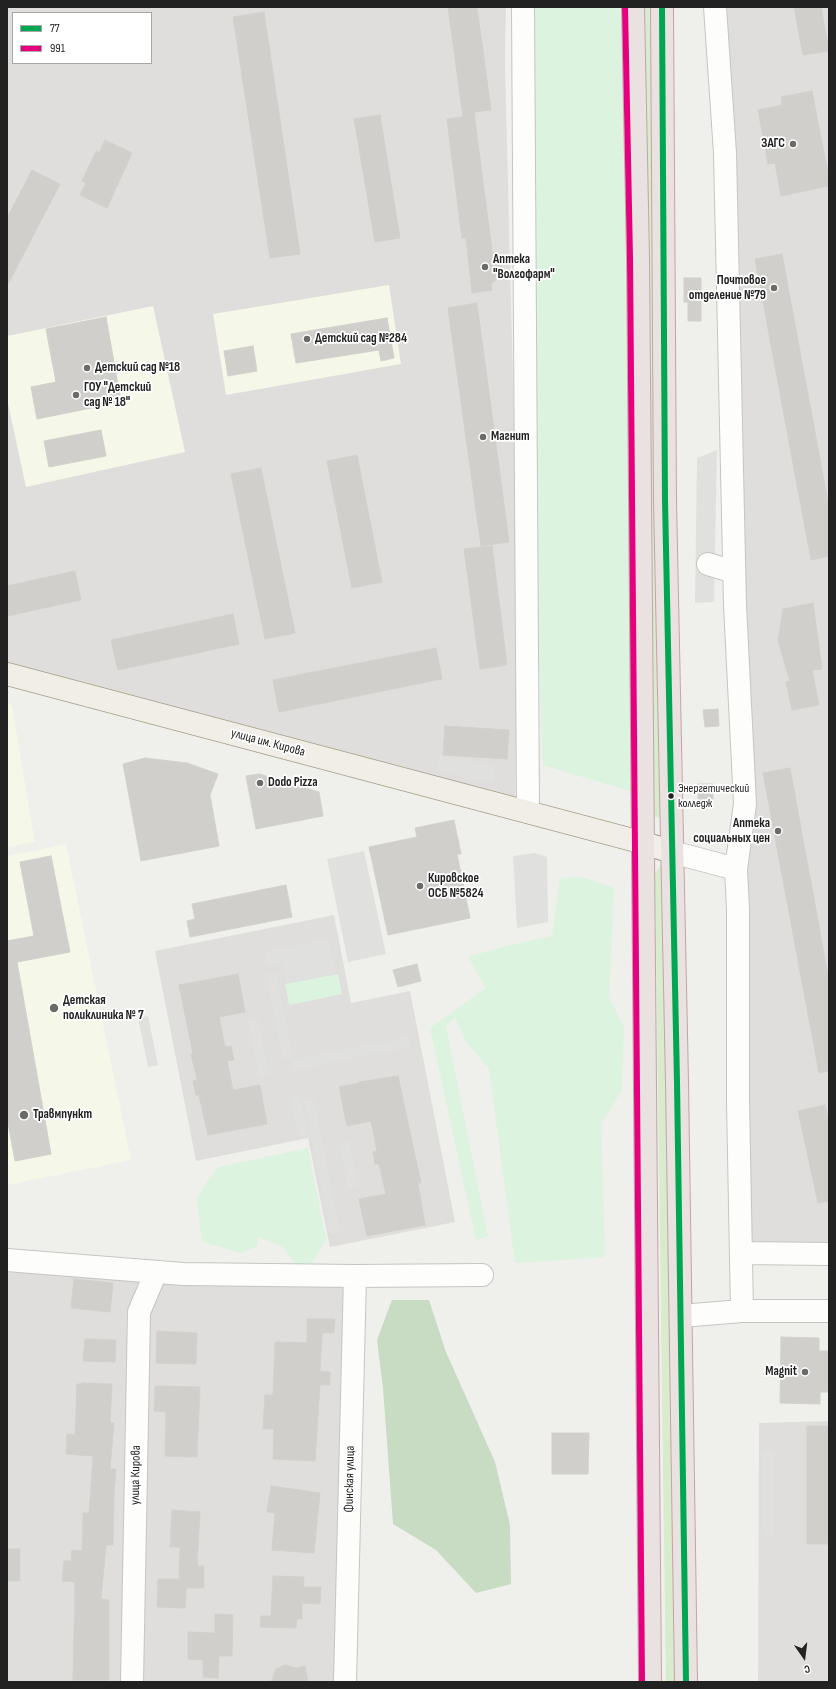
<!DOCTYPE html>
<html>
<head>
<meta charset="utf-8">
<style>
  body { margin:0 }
  #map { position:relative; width:836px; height:1689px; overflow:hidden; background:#efefeb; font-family:"Sofia Sans Condensed",sans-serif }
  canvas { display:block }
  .frame { position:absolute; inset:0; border:8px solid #222; pointer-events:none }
  .legend { position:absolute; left:12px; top:12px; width:140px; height:52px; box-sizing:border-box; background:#fff; border:1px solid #a7a7a7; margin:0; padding:5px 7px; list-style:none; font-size:12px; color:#222 }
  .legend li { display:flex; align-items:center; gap:8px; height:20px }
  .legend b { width:20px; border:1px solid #a7a7a7 }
  .north { position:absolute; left:784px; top:1637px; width:40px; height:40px; -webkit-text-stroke:3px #fff; paint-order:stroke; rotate:166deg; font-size:11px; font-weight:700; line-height:16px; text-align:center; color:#222 }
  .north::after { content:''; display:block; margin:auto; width:14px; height:18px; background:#222; clip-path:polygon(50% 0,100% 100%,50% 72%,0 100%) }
</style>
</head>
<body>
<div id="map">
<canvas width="836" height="1689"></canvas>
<div class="frame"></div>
<ul class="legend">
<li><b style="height:5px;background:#00a651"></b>77</li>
<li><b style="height:5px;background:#e5007d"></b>991</li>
</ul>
<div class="north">С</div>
</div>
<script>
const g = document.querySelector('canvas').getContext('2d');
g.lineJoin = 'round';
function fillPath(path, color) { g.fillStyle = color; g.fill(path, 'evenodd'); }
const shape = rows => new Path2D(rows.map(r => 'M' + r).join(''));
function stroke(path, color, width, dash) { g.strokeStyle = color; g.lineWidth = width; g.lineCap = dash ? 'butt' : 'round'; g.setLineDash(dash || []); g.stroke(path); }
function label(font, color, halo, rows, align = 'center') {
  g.font = font + ' "Sofia Sans Condensed",sans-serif'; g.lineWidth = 3.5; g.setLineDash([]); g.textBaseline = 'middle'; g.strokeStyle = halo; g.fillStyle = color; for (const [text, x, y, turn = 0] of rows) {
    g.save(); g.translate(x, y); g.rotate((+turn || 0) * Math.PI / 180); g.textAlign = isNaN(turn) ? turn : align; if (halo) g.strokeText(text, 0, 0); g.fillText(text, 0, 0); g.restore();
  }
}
const residential = shape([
  [7,7,506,7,505,64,518,583,515,805,7,664],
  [13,13,151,13,151,63,13,63],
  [723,7,829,7,829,1244,748,1249],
  [334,915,351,1003,410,991,455,1222,330,1247,308,1138,196,1161,155,951],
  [7,1272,196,1280,347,1276,336,1682,7,1682],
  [829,1421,829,1682,758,1682,759,1423]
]);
const education = shape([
  [389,285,401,364,226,395,213,314],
  [153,306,185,452,26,487,7,399,7,336],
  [7,704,12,705,35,842,7,847],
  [66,844,131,1160,7,1185,7,856]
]);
const grass = shape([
  [642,7,651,7,662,818,654,817,653,808],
  [660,866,666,872,677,1682,666,1682,655,873]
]);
const forest = shape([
  [392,1300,429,1300,446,1352,495,1462,510,1525,511,1584,476,1593,436,1550,393,1524,383,1388,377,1340]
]);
const park = shape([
  [530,7,620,7,624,97,626,345,633,792,543,765,537,613,537,458],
  [582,877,614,888,609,998,624,1027,622,1091,601,1123,605,1257,515,1263,489,1068,466,1042,455,1017,446,1026,488,1236,476,1240,430,1028,486,988,468,957,506,946,552,936,560,878],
  [338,974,342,994,289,1005,285,984],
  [308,1148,326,1239,312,1263,297,1266,283,1247,258,1237,257,1246,242,1253,202,1242,197,1199,208,1180,219,1167]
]);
const parking = shape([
  [717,450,714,602,695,603,697,458],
  [440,755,496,767,493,783,436,771],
  [364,851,386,954,348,962,327,859],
  [535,853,547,857,548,922,517,928,513,856],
  [329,939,336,973,286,983,282,963,267,965,265,952],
  [276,973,293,1057,283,1059,266,975],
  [148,1016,158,1065,148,1067,138,1018],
  [258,1020,269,1074,259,1076,248,1021],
  [409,1037,411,1046,293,1070,291,1060],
  [300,1095,308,1135,298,1137,290,1097],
  [314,1099,340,1232,330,1234,304,1101],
  [349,1141,358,1186,348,1188,339,1143],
  [763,1450,773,1450,774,1535,763,1535]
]);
const building = shape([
  [448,7,477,7,491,110,474,112,492,251,499,257,503,277,498,278,491,284,492,290,472,293,466,238,462,238,447,119,463,117,448,7],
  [794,7,821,7,829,51,803,55,794,7],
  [264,12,300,254,270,258,233,17,264,12],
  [812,91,829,178,829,186,781,196,775,163,768,164,758,110,782,105,781,97,812,91],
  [380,115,400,238,375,242,354,119,380,115],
  [105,140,132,153,107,208,80,195,86,183,82,181,96,151,99,153,105,140],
  [32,170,60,184,7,286,7,218,32,170],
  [782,254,829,508,829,556,811,560,755,259,782,254],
  [684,278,701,278,701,321,688,321,688,302,684,302,684,278],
  [477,303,509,542,481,546,448,308,477,303],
  [106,317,121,402,37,419,31,387,56,382,46,329,106,317],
  [387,318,394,358,381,361,379,350,296,363,291,334,387,318],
  [253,346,257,371,228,376,224,351,253,346],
  [101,430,106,456,49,467,44,441,101,430],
  [357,455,382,582,352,588,327,461,357,455],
  [261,468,295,633,265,639,231,474,261,468],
  [492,546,507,665,480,669,464,549,492,546],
  [75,571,81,600,7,616,7,586,75,571],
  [813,603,822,669,812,670,819,705,792,710,786,682,790,681,778,641,783,609,813,603],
  [233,614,239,644,118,670,111,640,233,614],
  [436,648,442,679,279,712,273,680,436,648],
  [718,709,719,726,705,727,703,710,718,709],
  [445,726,509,730,507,759,443,755,445,726],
  [145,758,187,763,218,774,210,795,219,846,141,861,123,764,145,758],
  [790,768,829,981,829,1071,819,1073,763,773,790,768],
  [259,774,319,792,323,816,256,829,246,776,259,774],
  [698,784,713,784,713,802,698,802,698,784],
  [454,820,461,854,457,854,470,918,388,935,369,847,417,837,415,828,454,820],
  [51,856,70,952,17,962,51,1154,15,1161,7,1117,7,941,34,936,20,862,51,856],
  [286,885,292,917,190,937,187,921,195,919,192,904,286,885],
  [417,964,421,981,398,987,393,970,417,964],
  [238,974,245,1012,219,1017,225,1047,231,1046,234,1060,227,1061,233,1090,260,1085,267,1124,208,1135,199,1095,196,1095,193,1081,197,1080,191,1054,193,1054,179,985,238,974],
  [398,1076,421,1183,418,1183,425,1225,367,1236,359,1199,386,1194,379,1164,375,1164,373,1152,377,1151,371,1121,347,1126,339,1087,359,1083,359,1082,398,1076],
  [825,1105,829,1122,829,1201,818,1203,798,1111,825,1105],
  [74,1279,113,1283,110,1312,71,1308,74,1279],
  [307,1319,335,1319,334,1333,322,1333,320,1371,330,1372,330,1385,320,1385,315,1461,273,1459,274,1429,263,1429,265,1395,273,1395,275,1342,307,1343,307,1319],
  [157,1331,197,1333,196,1364,156,1363,157,1331],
  [781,1337,819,1338,819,1351,829,1351,829,1392,820,1392,820,1404,780,1403,781,1337],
  [85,1339,116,1340,115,1362,83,1361,85,1339],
  [82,1383,112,1384,110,1423,114,1423,110,1469,116,1469,114,1493,113,1545,106,1545,101,1599,109,1600,109,1680,73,1680,75,1582,62,1581,64,1561,71,1561,72,1550,82,1551,83,1513,89,1513,93,1456,66,1454,67,1434,75,1435,77,1384,82,1384,82,1383],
  [155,1386,200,1387,197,1457,165,1456,166,1412,154,1411,155,1386],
  [807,1426,829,1426,829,1544,807,1544,807,1426],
  [552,1433,589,1433,588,1474,552,1474,552,1433],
  [271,1486,320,1493,314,1553,272,1550,275,1513,267,1512,271,1486],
  [172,1510,200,1512,197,1566,204,1566,204,1588,186,1588,185,1608,157,1607,158,1579,179,1579,180,1547,170,1547,172,1510],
  [7,1549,20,1549,20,1581,7,1581,7,1549],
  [273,1576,304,1577,303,1587,321,1587,320,1604,302,1603,302,1619,297,1619,296,1628,260,1627,261,1616,271,1616,273,1576],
  [215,1614,233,1615,232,1656,219,1656,218,1678,203,1677,203,1660,188,1659,188,1632,215,1633,215,1614],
  [285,1665,296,1668,305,1666,308,1682,271,1682,276,1669,285,1665]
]);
const minor = shape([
  [523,7,528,812],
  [708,564,734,572],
  [672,852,736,869,745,804,735,605,725,153,715,7],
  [736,869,738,909,738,1101,742,1311],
  [742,1253,829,1254],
  [7,1260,183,1274,355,1276,482,1275],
  [681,1316,742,1311,829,1311],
  [132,1682,139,1312,156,1272],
  [345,1682,355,1276]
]);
const major = shape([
  [7,674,644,843,672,852]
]);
const highway = shape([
  [633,7,638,258,650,1682],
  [662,7,665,500,677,1082,686,1682]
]);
const bus1 = shape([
  [662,7,665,500,677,1082,686,1682]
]);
const bus2 = shape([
  [625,7,630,258,642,1682]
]);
const markers = [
  [793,144,4,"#6a6a68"],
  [485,267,4,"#6a6a68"],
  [774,288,4,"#6a6a68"],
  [307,339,4,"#6a6a68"],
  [87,368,4,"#6a6a68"],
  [76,395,4,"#6a6a68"],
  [483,437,4,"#6a6a68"],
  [260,783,4,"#6a6a68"],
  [671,796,3.5,"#222"],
  [778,831,4,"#6a6a68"],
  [420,886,4,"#6a6a68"],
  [54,1008,5,"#6a6a68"],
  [24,1115,5,"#6a6a68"],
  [805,1372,4,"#6a6a68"]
];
const busNames = [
  ["Энергетический",678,789],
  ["колледж",678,804]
];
const poiNames = [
  ["ЗАГС",785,144,"right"],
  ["Аптека",493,260],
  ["\"Волгофарм\"",493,275],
  ["Почтовое",766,281,"right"],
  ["отделение №79",766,296,"right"],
  ["Детский сад №284",315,339],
  ["Детский сад №18",95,368],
  ["ГОУ \"Детский",84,388],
  ["сад № 18\"",84,403],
  ["Магнит",491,437],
  ["Dodo Pizza",268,783],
  ["Аптека",770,824,"right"],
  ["социальных цен",770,839,"right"],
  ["Кировское",428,879],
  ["ОСБ №5824",428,894],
  ["Детская",63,1001],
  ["поликлиника № 7",63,1016],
  ["Травмпункт",33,1115],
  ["Magnit",797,1372,"right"]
];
const streetNames = [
  ["улица им. Кирова",268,743,15],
  ["улица Кирова",136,1475,-89],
  ["Финская улица",350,1479,-89]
];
fillPath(residential, '#dfdedc');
fillPath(education, '#f5f7e8');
fillPath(grass, '#d8ebcc');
fillPath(forest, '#c7dcc2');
fillPath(park, '#dbf3df');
fillPath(parking, '#e0e0de');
fillPath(building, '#d0cfcc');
stroke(building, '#d2d1cc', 1);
stroke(minor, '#c5c5c3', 24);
stroke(major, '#a5a088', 24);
stroke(highway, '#c2a4a8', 24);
stroke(minor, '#fdfdfc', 22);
stroke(major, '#f1eee8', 22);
stroke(highway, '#eae1e1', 22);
stroke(bus1, '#00a651', 6);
stroke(bus2, '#e5007d', 6);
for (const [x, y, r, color] of markers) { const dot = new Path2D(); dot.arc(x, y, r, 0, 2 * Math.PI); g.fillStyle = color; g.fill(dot); stroke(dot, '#fff', 1.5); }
label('12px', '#222', '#fff', busNames, 'left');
label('bold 13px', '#222', '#fff', poiNames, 'left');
label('13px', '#222', '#fff', streetNames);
</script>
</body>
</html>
